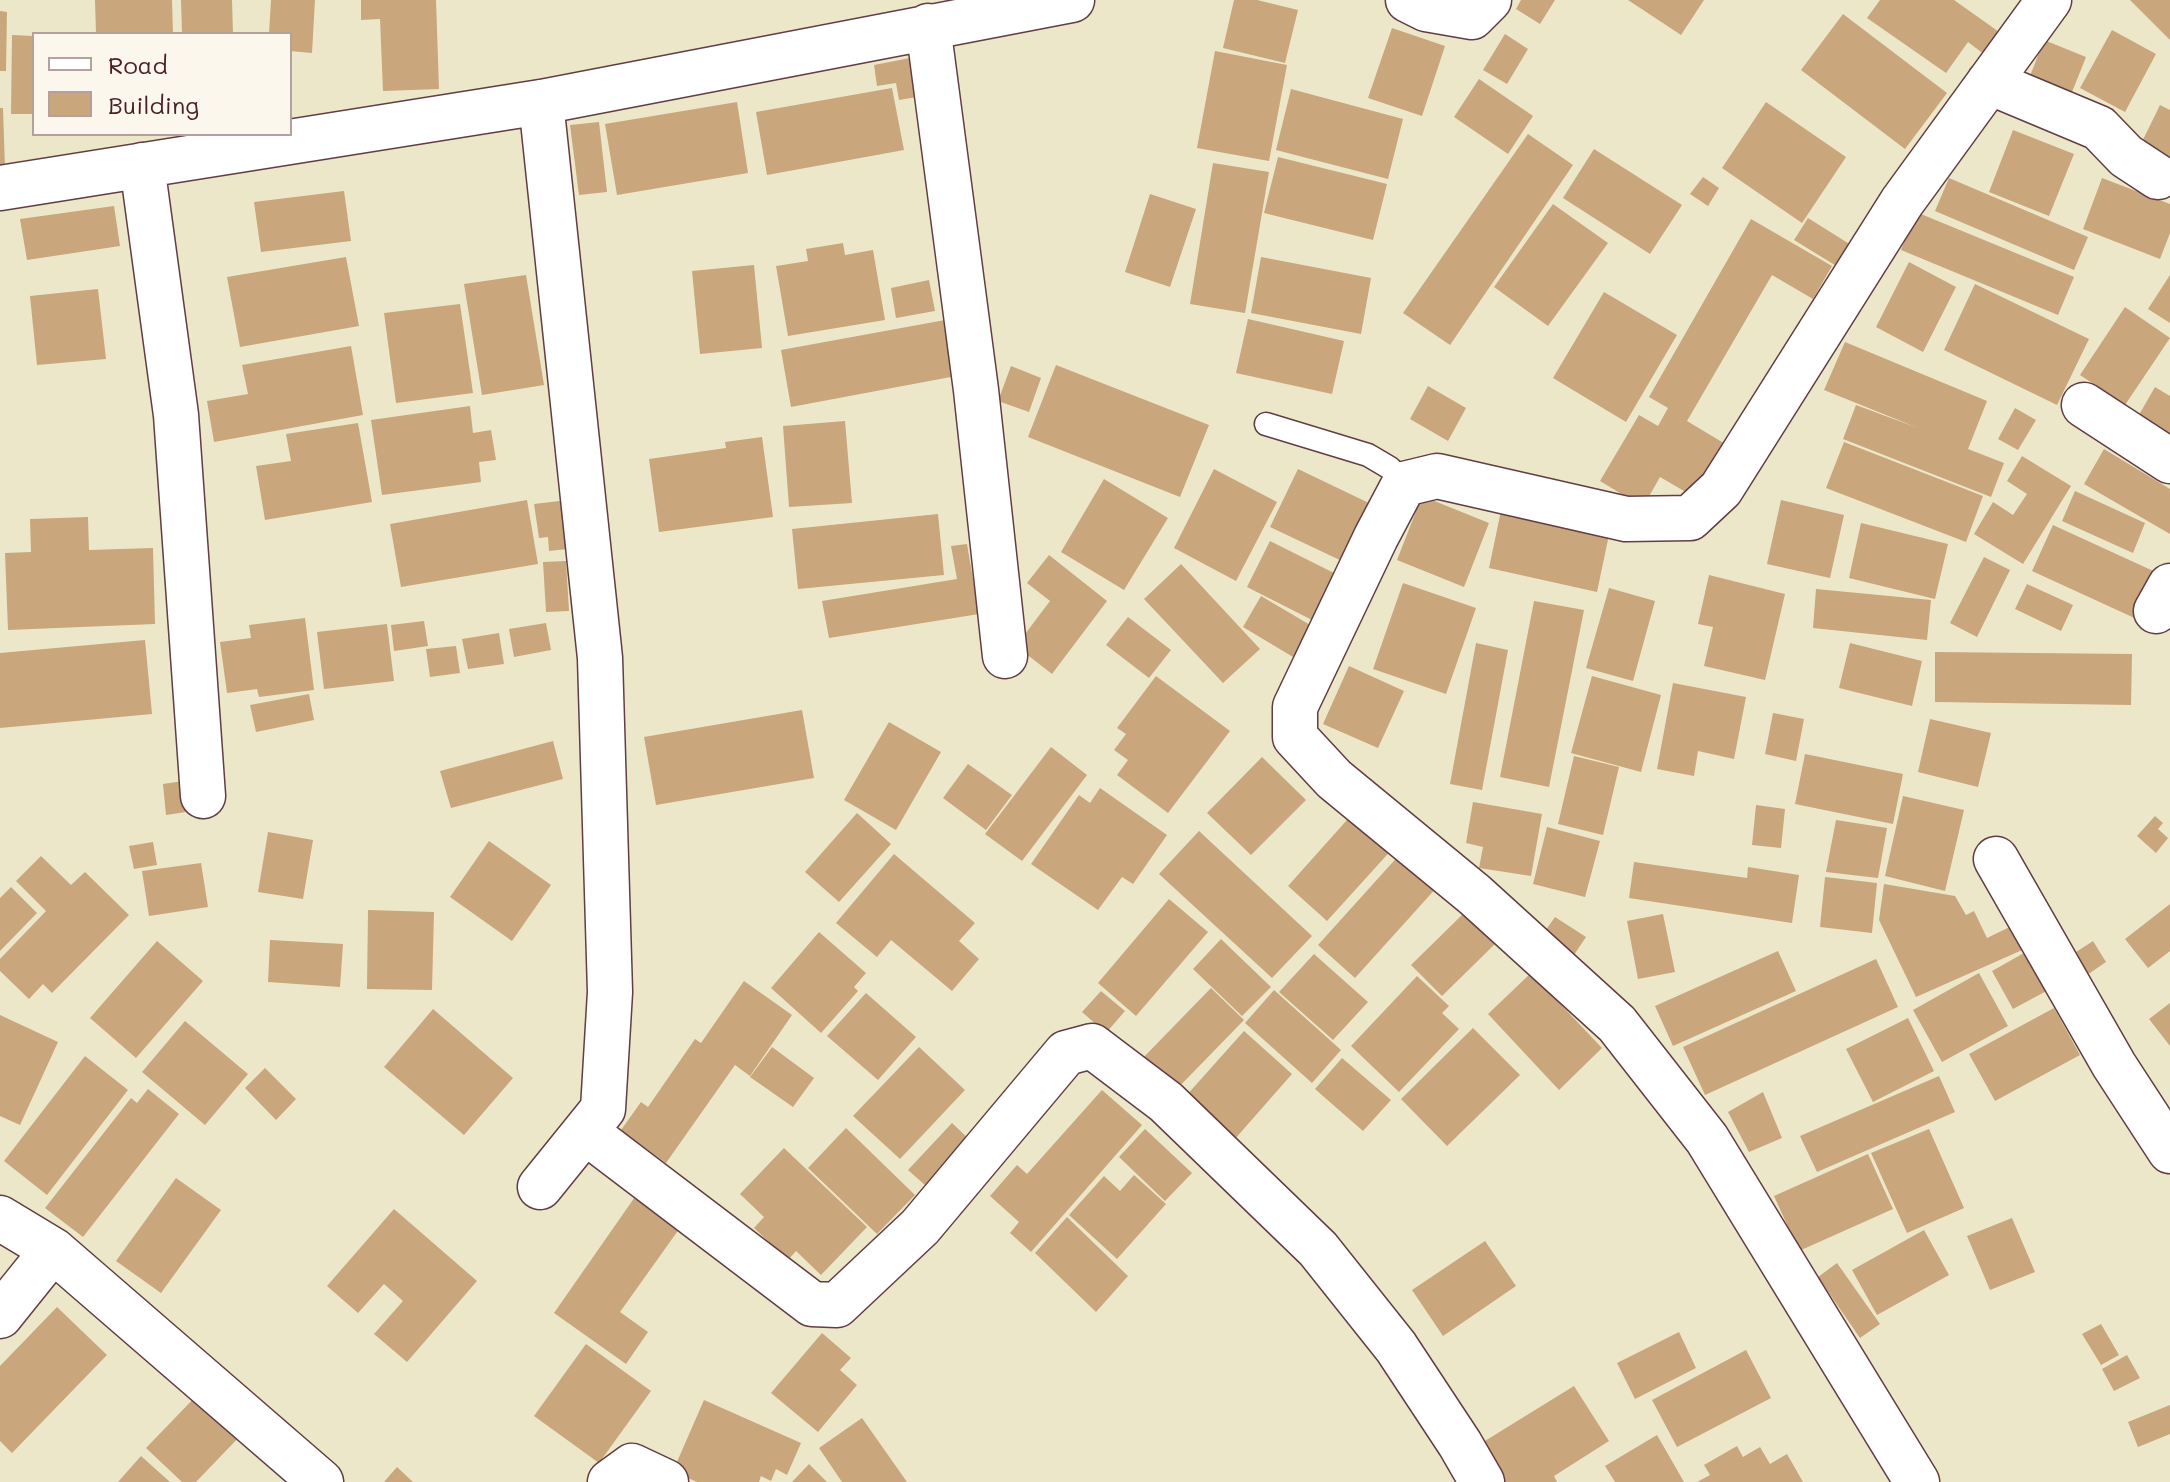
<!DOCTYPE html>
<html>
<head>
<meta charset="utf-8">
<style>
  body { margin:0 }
  #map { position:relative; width:2170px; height:1482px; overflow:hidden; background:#ede7ca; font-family:Mali,sans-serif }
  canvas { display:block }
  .legend { position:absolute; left:32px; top:32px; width:260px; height:104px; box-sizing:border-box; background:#fbf7ec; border:2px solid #b4a19f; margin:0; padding:10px 14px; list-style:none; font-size:24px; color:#4a1f2b }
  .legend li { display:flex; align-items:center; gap:16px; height:40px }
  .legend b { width:40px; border:2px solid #b4a19f }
</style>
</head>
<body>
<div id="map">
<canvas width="2170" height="1482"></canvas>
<ul class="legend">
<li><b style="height:10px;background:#fff"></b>Road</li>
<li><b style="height:22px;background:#c9a67b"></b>Building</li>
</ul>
</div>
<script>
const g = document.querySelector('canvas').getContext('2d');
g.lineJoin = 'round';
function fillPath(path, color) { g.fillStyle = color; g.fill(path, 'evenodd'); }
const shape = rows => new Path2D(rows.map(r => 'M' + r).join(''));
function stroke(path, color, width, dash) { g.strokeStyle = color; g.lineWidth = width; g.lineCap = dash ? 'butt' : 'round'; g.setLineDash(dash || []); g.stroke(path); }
const building = shape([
  [95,0,172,0,173,34,96,34],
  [181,0,232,0,233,34,182,34],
  [271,0,315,0,312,53,290,51,290,34,269,34],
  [361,0,436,0,439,89,383,91,380,19,361,20],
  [1234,0,1257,0,1298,10,1285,63,1223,48],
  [1521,0,1555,0,1540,24,1516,9],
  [1628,0,1704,0,1681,35],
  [1880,0,1954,0,2009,39,1993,61,1968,42,1946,73,1867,18],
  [2130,0,2170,0,2170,40],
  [0,11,7,12,6,71,0,71],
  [1843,14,1947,93,1905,149,1801,70],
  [1392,28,1445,46,1422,116,1368,98],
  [2112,30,2156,54,2125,112,2080,88],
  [1505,34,1528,49,1507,84,1483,70],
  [12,35,34,36,34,114,11,114],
  [2044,40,2086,57,2072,92,2030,76],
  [1215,51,1287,65,1269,161,1197,148],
  [910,58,917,97,899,100,896,83,877,86,874,65],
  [1479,79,1533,116,1508,154,1454,117],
  [892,88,904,150,767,175,756,112],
  [1291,89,1403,119,1388,179,1276,150],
  [737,102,748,173,617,195,605,124],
  [1766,102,1846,157,1802,223,1722,168],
  [2160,105,2170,110,2170,163,2139,148],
  [0,108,3,108,5,168,0,168],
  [599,122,607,192,579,195,570,125],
  [2013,130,2074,154,2049,216,1989,192],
  [1528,134,1573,165,1450,345,1403,313],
  [1594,149,1682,205,1650,254,1563,198],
  [1278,157,1387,184,1373,240,1264,213],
  [1213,163,1269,172,1245,313,1190,304],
  [1703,177,1719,188,1708,206,1690,194],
  [1949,178,2088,237,2074,270,1935,211],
  [2102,178,2170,204,2170,233,2160,259,2083,229],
  [344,191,351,241,261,252,254,202],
  [1150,194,1196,209,1170,287,1125,272],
  [1553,204,1608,243,1548,326,1494,287],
  [114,206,120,246,27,260,20,219],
  [1916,212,2074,277,2058,315,1901,250],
  [1808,218,1851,245,1838,267,1794,240],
  [1751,219,1832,266,1813,299,1772,275,1687,421,1727,445,1696,498,1660,477,1643,507,1600,481,1639,415,1658,426,1668,408,1649,397],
  [843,243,845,255,873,250,885,320,788,336,776,266,808,261,806,249],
  [346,257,359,326,240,347,227,277],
  [1261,257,1371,278,1361,334,1251,313],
  [1909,262,1956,287,1923,352,1876,327],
  [754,265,762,348,700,354,692,271],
  [526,275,544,385,482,395,464,284],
  [2170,275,2170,323,2148,309],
  [929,280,935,311,896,318,891,288],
  [1975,284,2089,339,2057,405,1944,350],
  [98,289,106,359,37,365,30,296],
  [1604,292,1677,335,1626,422,1553,378],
  [460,304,473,393,396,403,384,313],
  [2125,307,2170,338,2125,405,2080,375],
  [1248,319,1344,341,1332,394,1236,373],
  [945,320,956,376,791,407,781,350],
  [1845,342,1987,401,1968,449,2004,463,1991,497,1843,439,1856,405,1918,428,1824,390],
  [351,346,363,415,214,442,207,401,248,394,242,365],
  [1056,365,1209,425,1180,497,1028,437],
  [1011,366,1041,378,1029,412,998,401],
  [1428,386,1466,408,1448,441,1410,419],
  [2155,387,2170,396,2170,440,2136,420],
  [470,406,473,433,491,430,496,460,479,462,481,482,382,495,371,420],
  [2015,408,2036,420,2018,450,1998,439],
  [845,421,852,503,789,507,783,426],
  [358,423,372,502,265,520,256,466,291,461,286,434],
  [762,437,773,517,659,532,649,459,726,448,725,442],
  [1844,442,1983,496,1966,542,1826,488],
  [2104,449,2170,489,2170,534,2084,484],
  [2022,456,2071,486,2023,564,1974,534,1993,502,2013,515,2027,494,2007,481],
  [1214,469,1277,502,1236,581,1174,548],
  [1298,469,1371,504,1344,562,1270,527],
  [1104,479,1168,518,1124,590,1061,552],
  [2075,491,2145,523,2133,553,2062,521],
  [1422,496,1489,523,1464,587,1397,560],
  [527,500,538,564,401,587,390,524],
  [1781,500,1844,515,1830,578,1767,564],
  [560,501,567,549,549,551,548,537,539,538,534,504],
  [1502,506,1610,530,1597,592,1489,568],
  [938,514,944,575,798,589,792,529],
  [88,517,89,550,153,548,155,624,8,630,5,553,31,552,30,519],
  [1861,523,1948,544,1935,599,1849,578],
  [2053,525,2162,575,2141,621,2032,571],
  [1270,541,1338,575,1314,621,1247,587],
  [967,544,979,614,829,638,822,601,957,579,951,546],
  [1049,555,1107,601,1052,674,1016,646,1050,601,1027,583],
  [1984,557,2010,570,1977,637,1950,623],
  [566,561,569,611,546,612,543,562],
  [1181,564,1260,649,1223,683,1144,599],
  [1709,575,1785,594,1765,680,1704,666,1713,627,1698,624],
  [1403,583,1476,608,1446,694,1373,669],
  [2027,584,2073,605,2061,631,2015,609],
  [1609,588,1655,601,1633,681,1586,668],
  [1816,589,1931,600,1927,640,1813,628],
  [1261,596,1317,629,1298,660,1243,627],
  [1534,601,1584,610,1549,787,1500,777],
  [1128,617,1171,650,1149,678,1106,645],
  [305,618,314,690,259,697,257,689,227,693,220,642,251,638,249,625],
  [424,621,428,646,394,651,391,625],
  [546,623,551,650,514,657,509,629],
  [387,624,394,681,324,689,317,632],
  [499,633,504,664,468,669,462,639],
  [145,640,152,714,0,728,0,653],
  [1476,643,1508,650,1482,790,1450,784],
  [1850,643,1922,661,1912,706,1839,688],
  [456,646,460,673,430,677,426,649],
  [1935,652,2132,654,2131,705,1935,702],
  [1349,666,1404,691,1378,748,1323,724],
  [1156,676,1230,731,1168,813,1117,775,1128,760,1114,750,1126,734,1117,728],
  [1592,676,1661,695,1641,772,1571,753],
  [1673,683,1746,697,1734,759,1698,751,1694,776,1657,769],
  [309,694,314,720,256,732,250,705],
  [802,710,814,778,656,805,644,737],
  [1773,713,1804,719,1796,761,1765,754],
  [1930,719,1991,733,1978,787,1918,772],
  [889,722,941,752,896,830,844,800],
  [553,741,563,779,451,808,440,771],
  [1051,747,1087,775,1022,861,985,834],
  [1805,754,1903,774,1893,824,1795,804],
  [1574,756,1619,767,1603,835,1558,824],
  [1262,757,1306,800,1251,855,1207,813],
  [968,764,1012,795,986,830,943,798],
  [190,780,193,811,166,815,163,784],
  [1100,788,1167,835,1133,884,1122,877,1098,910,1031,864,1079,795,1090,803],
  [1903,796,1964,810,1945,891,1885,876],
  [1473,802,1542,814,1531,876,1479,868,1483,847,1466,843],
  [1756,805,1785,809,1781,848,1752,845],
  [1355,811,1395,846,1327,921,1288,886],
  [857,813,891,844,839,902,805,872],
  [2155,816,2163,823,2158,829,2168,838,2156,853,2137,836],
  [1836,820,1887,828,1878,878,1826,872],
  [1547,827,1600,841,1585,897,1533,884],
  [1199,831,1312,936,1272,978,1159,874],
  [268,832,313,840,303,899,258,892],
  [489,841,551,885,512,941,450,897],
  [153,842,157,865,134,869,129,846],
  [1401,853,1438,886,1355,978,1318,945],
  [894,854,975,923,959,941,979,959,952,991,891,940,877,957,836,923],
  [41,856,71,885,85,872,129,915,52,993,43,984,29,999,0,971,0,959,46,911,16,881],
  [1634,862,1747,878,1748,867,1799,875,1792,923,1629,898],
  [201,863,208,907,149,916,142,871],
  [1825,877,1877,883,1872,933,1820,927],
  [1884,884,1955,896,1966,915,1974,911,1987,938,2018,923,2029,947,1916,997,1879,920],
  [11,887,37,913,0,951,0,898],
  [1169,899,1208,932,1136,1016,1098,983],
  [2170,904,2170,951,2148,968,2125,939],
  [368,910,434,912,432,990,367,989],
  [1465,912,1496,943,1442,996,1411,965],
  [1663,914,1675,972,1638,979,1627,921],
  [1555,917,1586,937,1574,955,1543,934],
  [819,932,866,973,854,987,858,991,821,1033,771,988],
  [1221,939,1271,987,1242,1016,1193,969],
  [270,940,343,944,340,987,268,982],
  [157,941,203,981,136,1058,90,1018],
  [2093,941,2106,962,2087,975,2073,954],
  [2031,949,2052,988,2013,1009,1992,971],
  [1778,951,1796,991,1673,1046,1655,1006],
  [1314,954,1368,1002,1333,1040,1279,992],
  [1876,959,1898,1007,1705,1095,1683,1047],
  [1531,973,1602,1048,1559,1090,1488,1014],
  [1979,973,2008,1026,1942,1062,1913,1010],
  [1417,976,1449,1006,1442,1013,1459,1029,1399,1092,1351,1046],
  [744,981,792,1015,750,1076,735,1065,666,1163,621,1130,641,1102,648,1107,695,1039,701,1043],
  [1211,988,1244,1020,1172,1094,1139,1062],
  [1274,990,1341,1050,1312,1083,1245,1023],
  [1101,991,1125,1011,1106,1033,1082,1012],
  [866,993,916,1037,878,1080,827,1036],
  [2170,1003,2170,1046,2149,1019],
  [2054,1008,2080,1055,1995,1101,1969,1054],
  [433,1009,513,1078,464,1135,384,1067],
  [0,1015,58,1042,20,1125,0,1116],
  [1908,1018,1934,1071,1873,1102,1846,1049],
  [185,1021,248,1074,205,1125,142,1072],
  [1473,1028,1520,1075,1447,1146,1401,1099],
  [1244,1031,1292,1074,1234,1140,1185,1097],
  [772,1047,814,1078,793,1107,750,1077],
  [919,1047,965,1090,900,1159,853,1116],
  [85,1056,128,1090,47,1195,4,1161],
  [1342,1058,1391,1100,1363,1131,1315,1089],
  [265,1068,296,1099,276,1120,245,1088],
  [1939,1076,1955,1112,1817,1172,1800,1136],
  [148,1089,179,1114,83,1237,45,1208,131,1098,137,1103],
  [1102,1090,1142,1125,1031,1252,1010,1233,1019,1222,990,1196,1017,1165,1027,1174],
  [1763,1092,1782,1138,1749,1152,1728,1112],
  [952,1123,970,1140,926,1186,908,1170],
  [846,1128,915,1195,877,1234,808,1168],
  [1145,1129,1192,1173,1165,1201,1119,1157],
  [1929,1129,1964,1208,1907,1233,1871,1153],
  [784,1148,867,1227,821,1275,796,1251,788,1260,754,1228,764,1217,740,1194],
  [1868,1154,1893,1209,1799,1251,1774,1196],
  [1134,1175,1166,1204,1117,1259,1069,1215,1104,1176,1120,1191],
  [176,1178,221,1210,161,1293,116,1261],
  [637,1194,682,1225,620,1312,648,1332,626,1364,554,1313],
  [394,1209,477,1281,407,1362,374,1334,403,1301,384,1284,358,1313,327,1286],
  [1067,1217,1128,1276,1096,1312,1035,1253],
  [2012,1218,2035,1272,1990,1290,1967,1236],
  [1924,1230,1949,1275,1877,1315,1852,1270],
  [1485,1241,1516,1286,1443,1336,1412,1290],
  [1837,1263,1880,1324,1860,1338,1818,1277],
  [57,1307,107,1355,12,1453,0,1441,0,1366],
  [2101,1324,2119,1355,2101,1365,2082,1334],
  [1679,1332,1696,1368,1635,1399,1617,1363],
  [822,1333,851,1358,840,1370,857,1385,818,1432,771,1393],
  [586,1344,651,1391,599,1463,534,1416],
  [1746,1350,1771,1398,1677,1447,1652,1400],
  [2127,1355,2140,1378,2114,1391,2102,1369],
  [1574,1386,1609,1441,1554,1476,1557,1482,1504,1482,1480,1444],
  [200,1392,242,1434,196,1482,182,1482,146,1448],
  [704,1400,801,1443,787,1475,776,1469,771,1481,761,1476,759,1482,697,1482,673,1471],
  [2170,1405,2170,1434,2138,1447,2128,1422],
  [862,1418,907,1482,842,1482,819,1448],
  [1657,1435,1684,1482,1615,1482,1605,1466],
  [1737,1446,1743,1457,1760,1447,1770,1464,1787,1454,1803,1482,1697,1482,1710,1475,1704,1465],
  [141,1456,170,1482,118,1482],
  [809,1464,827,1482,792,1482],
  [397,1467,413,1482,384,1482]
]);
const lane = shape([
  [1266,424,1368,455,1390,468,1404,484]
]);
const street = shape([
  [1408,0,1426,9,1472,17,1489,0],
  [928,26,976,390,1005,656],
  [1989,82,2099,128,2126,156,2158,177],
  [142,165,176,415,203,796],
  [0,188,541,102,1072,0],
  [2084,405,2170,461],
  [2156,611,2170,586],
  [1996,859,2114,1065,2170,1151],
  [587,1133,812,1304,837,1305,920,1227,1066,1053,1092,1046,1166,1102,1318,1249,1396,1347,1460,1444,1482,1482],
  [540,1187,603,1109,610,992,600,658,541,102],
  [0,1218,53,1250,321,1482],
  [0,1316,53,1250],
  [610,1482,632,1466,666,1482],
  [1917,1482,1707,1139,1617,1024,1475,895,1334,779,1295,737,1295,707,1376,537,1404,484,1437,476,1626,519,1690,518,1721,489,1902,202,2049,0]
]);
fillPath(building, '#c9a67b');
stroke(lane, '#623d43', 25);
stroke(street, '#623d43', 47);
stroke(lane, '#fff', 22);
stroke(street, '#fff', 44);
</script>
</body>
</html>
